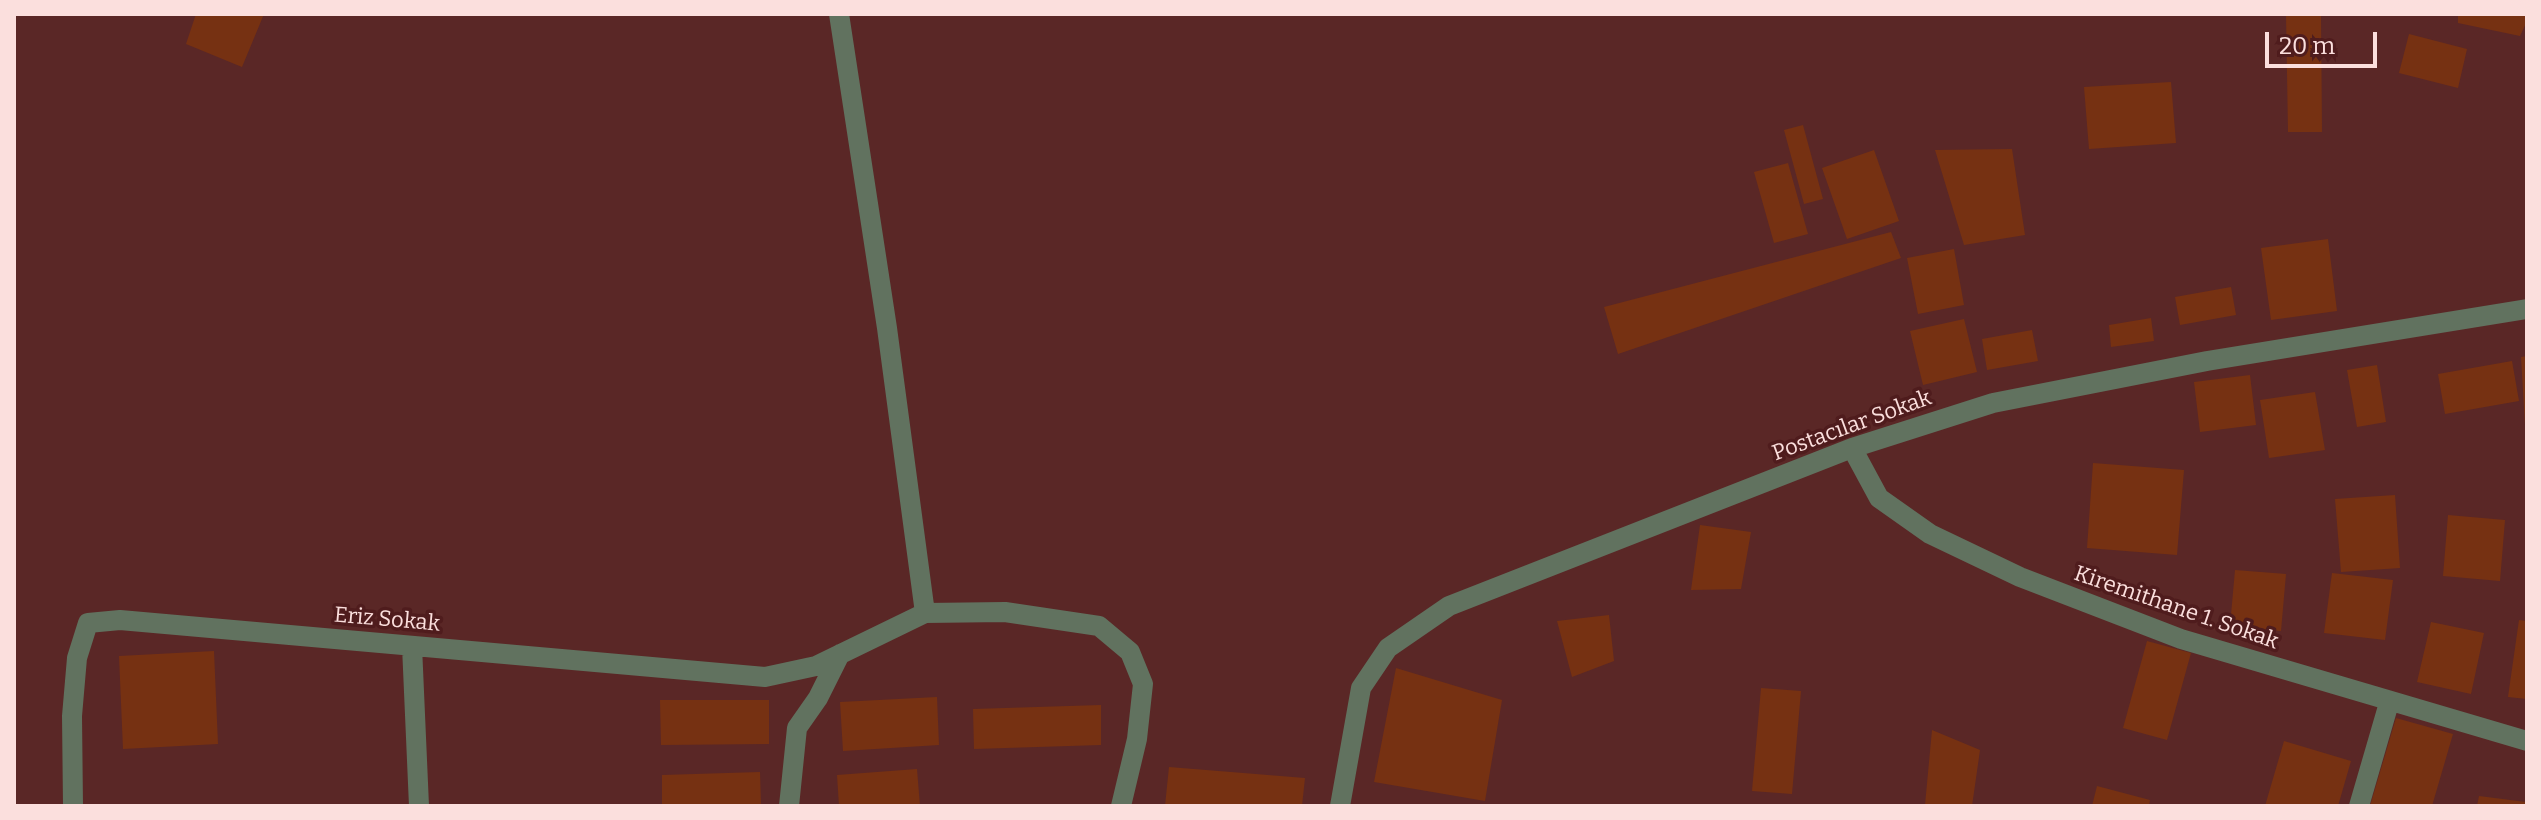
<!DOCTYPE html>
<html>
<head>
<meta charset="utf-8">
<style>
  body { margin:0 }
  #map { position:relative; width:2541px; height:820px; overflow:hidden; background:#5a2726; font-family:Bitter,serif }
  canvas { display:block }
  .frame { position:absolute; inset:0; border:16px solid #fbdfdd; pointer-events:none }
  .scale { position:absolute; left:2265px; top:32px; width:112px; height:36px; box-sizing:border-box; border:4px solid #fbdfdd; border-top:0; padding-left:10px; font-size:24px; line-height:28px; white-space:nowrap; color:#fbdfdd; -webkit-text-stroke:6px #4f1c1d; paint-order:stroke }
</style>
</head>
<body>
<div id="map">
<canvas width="2541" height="820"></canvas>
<div class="frame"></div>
<div class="scale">20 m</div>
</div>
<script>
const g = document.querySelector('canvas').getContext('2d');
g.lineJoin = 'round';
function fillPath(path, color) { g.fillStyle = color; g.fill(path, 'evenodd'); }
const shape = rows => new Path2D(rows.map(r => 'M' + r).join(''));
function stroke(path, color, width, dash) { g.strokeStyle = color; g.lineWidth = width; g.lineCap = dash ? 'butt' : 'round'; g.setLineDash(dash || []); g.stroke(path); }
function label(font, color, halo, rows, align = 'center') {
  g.font = font + ' Bitter,serif'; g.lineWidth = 7; g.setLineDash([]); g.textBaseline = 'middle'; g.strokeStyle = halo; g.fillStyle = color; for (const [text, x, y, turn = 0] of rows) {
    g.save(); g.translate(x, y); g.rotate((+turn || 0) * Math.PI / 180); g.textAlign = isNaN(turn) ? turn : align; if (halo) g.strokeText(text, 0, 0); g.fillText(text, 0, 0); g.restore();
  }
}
const building = shape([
  [196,14,264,14,242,67,186,44],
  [2286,14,2321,14,2322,132,2288,132],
  [2458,14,2527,14,2527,21,2520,36,2458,23],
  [2409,34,2467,49,2458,88,2399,73],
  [2171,82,2176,143,2089,149,2084,87],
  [1803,125,1823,199,1804,204,1784,130],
  [2012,149,2025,235,1964,245,1935,150],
  [1874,150,1899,221,1847,239,1822,168],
  [1788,163,1808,234,1774,243,1754,172],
  [1891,232,1901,258,1618,354,1604,307],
  [2328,239,2337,311,2271,320,2261,248],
  [1954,249,1964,305,1918,314,1907,258],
  [2231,287,2236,315,2180,325,2175,297],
  [2151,318,2154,341,2111,347,2109,325],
  [1964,319,1977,372,1923,385,1910,331],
  [2032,330,2038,361,1987,370,1982,339],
  [2527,356,2527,425,2525,425,2521,357],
  [2512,361,2519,401,2445,414,2438,374],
  [2377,365,2386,422,2357,427,2347,370],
  [2250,375,2256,425,2200,432,2194,382],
  [2315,392,2325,450,2269,458,2260,400],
  [2093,463,2184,470,2177,555,2087,548],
  [2395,495,2400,568,2341,572,2335,499],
  [2448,515,2505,520,2500,581,2443,576],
  [1700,525,1751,532,1741,589,1691,590],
  [2235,570,2286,574,2281,631,2230,626],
  [2332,573,2393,580,2385,640,2324,633],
  [1609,615,1614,661,1572,677,1557,621],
  [2519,620,2527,621,2527,699,2508,697],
  [2431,622,2484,633,2471,694,2417,682],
  [2147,641,2191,653,2167,740,2123,728],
  [214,651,218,744,123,749,119,656],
  [1396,668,1502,700,1485,801,1374,782],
  [1761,688,1801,691,1792,794,1752,791],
  [937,697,939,745,843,751,840,702],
  [660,700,769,700,769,744,661,745],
  [1101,705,1101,745,974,749,973,709],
  [2396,718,2453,734,2432,806,2370,806],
  [1932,730,1980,750,1972,806,1925,805],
  [2284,741,2351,761,2338,806,2265,806],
  [1169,767,1305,778,1302,806,1165,806],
  [917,769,920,806,839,806,837,775],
  [760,772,761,806,662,806,662,775],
  [2097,786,2150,800,2149,806,2092,806],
  [2479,796,2526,802,2526,806,2477,806]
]);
const minor = shape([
  [839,14,887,328,925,613],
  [1852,448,1879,498,1930,534,2020,577,2181,639,2527,741],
  [412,646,419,806],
  [73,806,72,716,77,658,88,623,120,620,765,677,816,666,925,613,1005,612,1099,626,1130,652,1143,684,1137,739,1121,806],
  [789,806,797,728,818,698,840,654],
  [1340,806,1361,688,1388,648,1449,606,1852,448,1993,403,2207,361,2527,309],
  [2359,806,2389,703]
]);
const streetNames = [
  ["Postacılar Sokak",1852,426,-20],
  ["Kiremithane 1. Sokak",2176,608,19],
  ["Eriz Sokak",387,620,5]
];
fillPath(building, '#763112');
stroke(minor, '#61725f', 20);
label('22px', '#fbdfdd', '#4f1c1d', streetNames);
</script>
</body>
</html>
